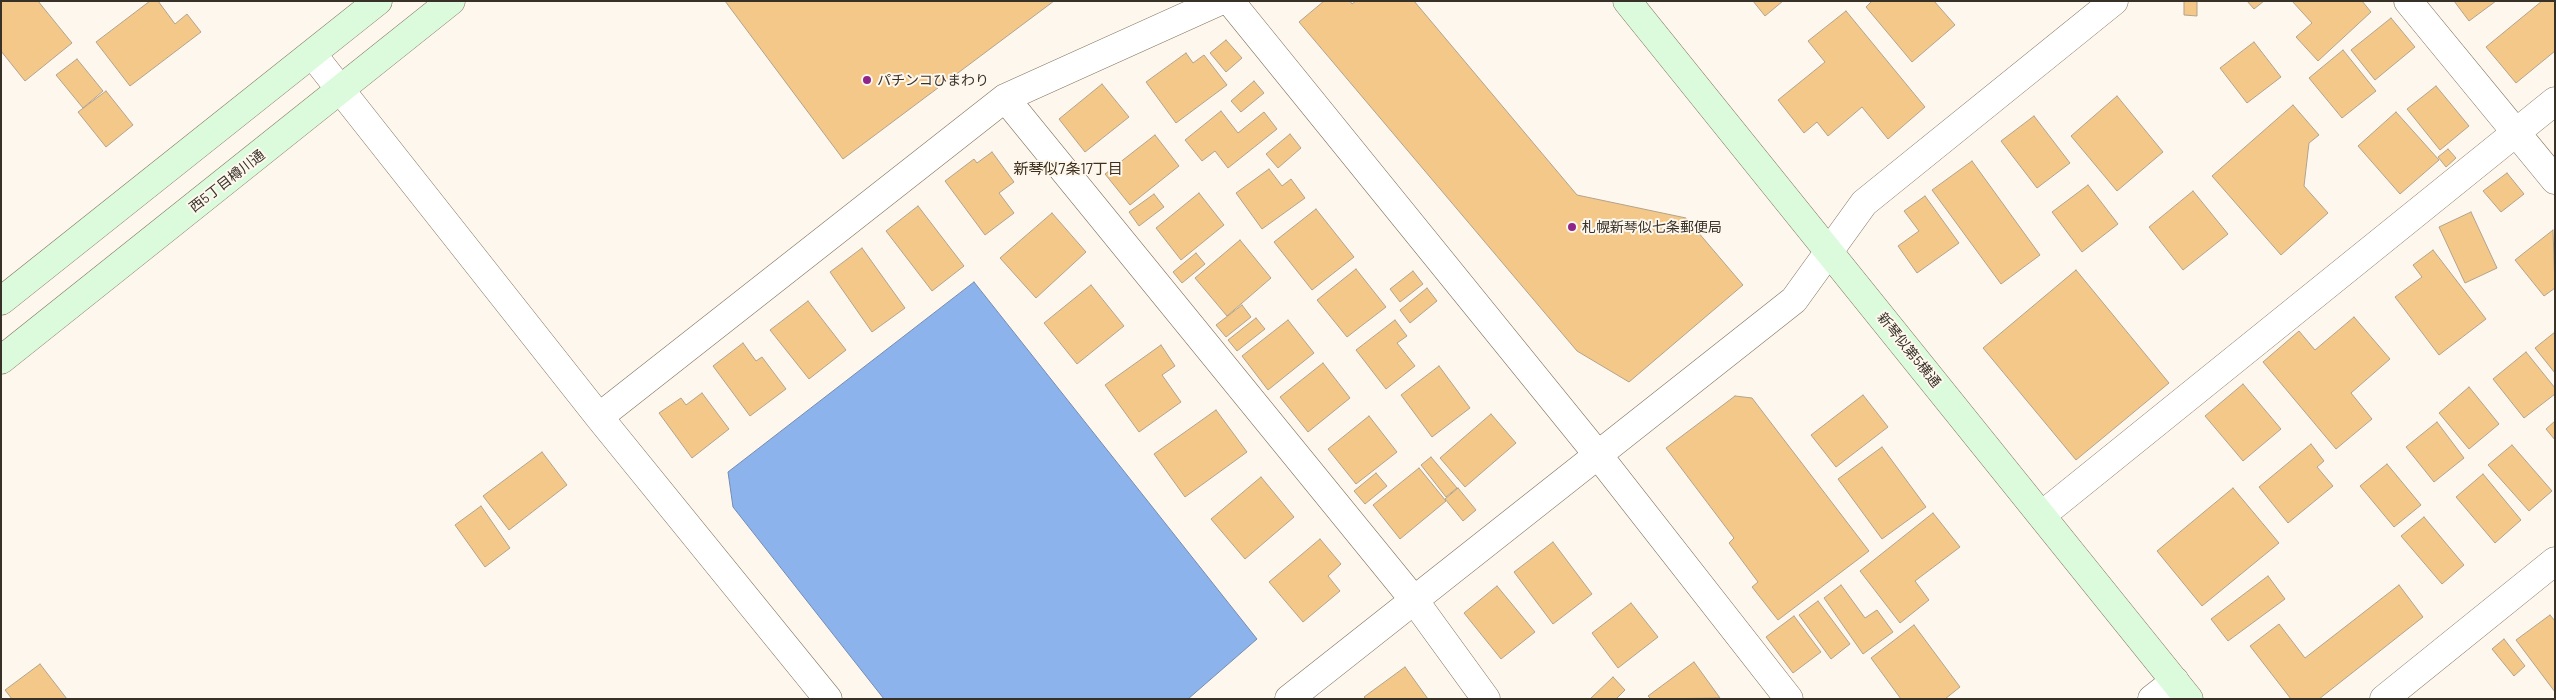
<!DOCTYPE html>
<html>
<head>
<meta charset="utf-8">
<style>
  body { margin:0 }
  #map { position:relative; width:2556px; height:700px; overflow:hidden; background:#fef7ed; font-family:Barlow,sans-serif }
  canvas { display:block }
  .frame { position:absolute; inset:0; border:2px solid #383128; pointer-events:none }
</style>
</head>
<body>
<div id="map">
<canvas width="2556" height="700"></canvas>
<div class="frame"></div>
</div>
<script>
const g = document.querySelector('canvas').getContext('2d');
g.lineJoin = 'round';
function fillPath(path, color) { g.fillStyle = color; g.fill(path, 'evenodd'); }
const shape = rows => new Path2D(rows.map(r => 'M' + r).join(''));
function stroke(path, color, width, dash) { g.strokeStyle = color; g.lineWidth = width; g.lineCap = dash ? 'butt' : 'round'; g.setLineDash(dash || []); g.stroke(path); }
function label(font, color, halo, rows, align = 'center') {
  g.font = font + ' Barlow,"Noto Sans JP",sans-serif'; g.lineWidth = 4; g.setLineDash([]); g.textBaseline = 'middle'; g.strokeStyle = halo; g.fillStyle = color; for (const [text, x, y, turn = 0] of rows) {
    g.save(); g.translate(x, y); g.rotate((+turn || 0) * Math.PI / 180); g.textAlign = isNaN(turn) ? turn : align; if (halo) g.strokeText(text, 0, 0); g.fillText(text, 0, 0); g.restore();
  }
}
const water = shape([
  [974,282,1257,639,1188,699,884,699,733,507,728,472,974,282]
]);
const building = shape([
  [1,1,38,1,72,43,25,81,1,51,1,1],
  [150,1,158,1,175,24,187,14,201,32,130,86,96,42,150,1],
  [725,1,1054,1,843,159,725,1],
  [1324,1,1350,1,1352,4,1356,1,1414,1,1577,195,1686,218,1743,285,1629,382,1577,351,1299,22,1324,1],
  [1753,1,1783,1,1765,16,1753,1],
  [1872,1,1934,1,1955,25,1912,62,1866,7,1872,1],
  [2184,1,2197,1,2197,16,2184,15,2184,1],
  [2247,1,2264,1,2254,9,2247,1],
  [2292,1,2362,1,2371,12,2318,61,2296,37,2312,23,2292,1],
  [2454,1,2496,1,2469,21,2454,1],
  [2542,1,2555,1,2555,51,2516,83,2486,47,2542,1],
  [1846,11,1925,107,1888,139,1862,107,1828,136,1817,122,1804,133,1778,100,1825,62,1808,41,1846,11],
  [2391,18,2415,47,2375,80,2351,50,2391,18],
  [1226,40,1242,58,1226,72,1210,53,1226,40],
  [2254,42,2281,77,2247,103,2220,68,2254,42],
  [2343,50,2376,91,2342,118,2309,78,2343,50],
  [1186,53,1193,63,1204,55,1227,85,1176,123,1146,82,1186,53],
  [77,59,103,91,83,108,56,75,77,59],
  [1254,81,1264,93,1241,112,1231,101,1254,81],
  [1102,84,1129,117,1085,152,1059,119,1102,84],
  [2436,86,2469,126,2440,150,2407,109,2436,86],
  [106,91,133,125,106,147,78,112,106,91],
  [2117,96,2163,152,2117,191,2071,136,2117,96],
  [2293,105,2319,135,2309,143,2304,186,2328,213,2281,255,2212,176,2293,105],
  [1221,111,1238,133,1264,112,1277,129,1228,168,1215,151,1202,161,1185,140,1221,111],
  [2396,112,2439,160,2400,194,2358,146,2396,112],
  [2034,116,2070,163,2037,188,2001,141,2034,116],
  [1290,134,1301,148,1278,168,1266,154,1290,134],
  [1155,135,1179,166,1130,205,1105,174,1155,135],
  [2448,149,2456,158,2446,167,2438,157,2448,149],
  [992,152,1014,182,999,193,1014,213,985,235,945,181,974,159,977,163,992,152],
  [1972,161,2040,255,2001,284,1932,190,1972,161],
  [1269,169,1282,186,1291,179,1305,198,1262,229,1236,193,1269,169],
  [2507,173,2524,194,2501,212,2483,191,2507,173],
  [2088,185,2118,224,2082,252,2052,212,2088,185],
  [2193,191,2228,234,2183,270,2149,227,2193,191],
  [1199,193,1224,225,1181,260,1156,228,1199,193],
  [1154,194,1164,207,1139,226,1129,212,1154,194],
  [1925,196,1959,243,1917,273,1898,246,1919,231,1904,211,1925,196],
  [918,206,964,266,932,291,886,231,918,206],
  [1316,209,1354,257,1312,290,1274,242,1316,209],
  [2471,212,2497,268,2465,283,2439,227,2471,212],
  [1052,213,1086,252,1036,298,1000,258,1052,213],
  [2553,230,2555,288,2544,296,2515,260,2553,230],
  [1240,240,1271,278,1227,316,1195,278,1240,240],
  [862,248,905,308,872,332,830,272,862,248],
  [2433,250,2486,319,2439,355,2395,297,2422,277,2413,265,2433,250],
  [1196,253,1205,264,1182,283,1173,272,1196,253],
  [1356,269,1386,307,1347,337,1317,300,1356,269],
  [2076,270,2169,383,2076,460,1983,348,2076,270],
  [1413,271,1423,284,1400,302,1390,289,1413,271],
  [1091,285,1124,326,1077,364,1044,323,1091,285],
  [1427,288,1437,301,1410,323,1400,310,1427,288],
  [808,301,846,350,809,379,770,330,808,301],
  [1242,305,1251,317,1226,337,1216,325,1242,305],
  [2354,317,2390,359,2351,393,2372,419,2336,449,2263,362,2299,331,2315,350,2354,317],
  [1256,318,1265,329,1237,351,1228,340,1256,318],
  [1288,320,1314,353,1268,390,1242,356,1288,320],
  [1395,320,1407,336,1397,343,1415,366,1386,389,1356,350,1395,320],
  [2555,332,2555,373,2535,348,2555,332],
  [743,343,756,361,762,357,786,389,750,416,713,366,743,343],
  [1161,345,1175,366,1162,375,1181,402,1139,432,1105,385,1161,345],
  [2526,352,2555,388,2555,394,2524,418,2493,379,2526,352],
  [1323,363,1350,398,1308,432,1280,397,1323,363],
  [1439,366,1470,408,1432,437,1401,395,1439,366],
  [2243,384,2281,429,2243,461,2205,416,2243,384],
  [2469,387,2499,424,2469,449,2439,413,2469,387],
  [702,393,729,429,692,458,659,413,681,398,686,405,702,393],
  [1863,395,1888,427,1836,467,1811,435,1863,395],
  [1735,396,1752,398,1869,551,1778,620,1752,587,1758,582,1729,543,1734,538,1666,448,1735,396],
  [1216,410,1247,452,1185,497,1154,454,1216,410],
  [1491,414,1516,443,1465,487,1440,458,1491,414],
  [1369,416,1397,452,1356,484,1328,449,1369,416],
  [2555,421,2555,440,2546,429,2555,421],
  [2437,422,2464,458,2434,482,2406,447,2437,422],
  [2311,444,2324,461,2317,467,2333,486,2288,523,2259,487,2311,444],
  [2512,445,2552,491,2529,511,2488,465,2512,445],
  [1882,447,1926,507,1882,539,1838,479,1882,447],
  [542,452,567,485,509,530,483,496,542,452],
  [1431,457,1457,488,1446,497,1421,465,1431,457],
  [2387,464,2421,505,2394,527,2360,486,2387,464],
  [1419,468,1446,501,1400,539,1373,505,1419,468],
  [1376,473,1387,486,1365,504,1354,491,1376,473],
  [2483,474,2521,520,2495,543,2456,497,2483,474],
  [1261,477,1294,517,1245,559,1211,519,1261,477],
  [1458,488,1476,510,1463,521,1445,499,1458,488],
  [2233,488,2279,543,2202,606,2157,551,2233,488],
  [481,506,510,548,485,567,455,525,481,506],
  [1933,513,1960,547,1915,581,1929,600,1900,623,1860,571,1933,513],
  [2424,517,2464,565,2442,584,2401,536,2424,517],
  [1320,539,1341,564,1328,576,1340,591,1303,622,1269,582,1320,539],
  [1553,542,1592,594,1553,624,1514,572,1553,542],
  [2268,576,2285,599,2228,641,2211,619,2268,576],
  [1841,585,1865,618,1877,610,1893,632,1863,654,1824,598,1841,585],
  [2399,585,2423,617,2319,699,2291,699,2250,646,2279,624,2305,658,2399,585],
  [1497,586,1535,632,1501,659,1464,613,1497,586],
  [1818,601,1850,644,1831,659,1799,615,1818,601],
  [1631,603,1658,637,1618,668,1592,633,1631,603],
  [2550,615,2555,621,2555,692,2516,640,2550,615],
  [1794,616,1821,652,1793,673,1766,637,1794,616],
  [1914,625,1960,687,1945,699,1901,699,1871,658,1914,625],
  [2504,639,2525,666,2514,676,2492,649,2504,639],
  [1694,662,1720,698,1651,699,1648,696,1694,662],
  [40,664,67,699,12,699,5,690,40,664],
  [1405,667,1428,699,1366,699,1364,697,1405,667],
  [1613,677,1625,690,1616,699,1590,699,1613,677]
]);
const street = shape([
  [1230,1,1598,455,1789,699],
  [2408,1,2555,180],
  [313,55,599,417,828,699],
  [1005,98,1414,600,1486,699],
  [599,417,1005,98,1220,1],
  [2042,515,2555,101],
  [1289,699,1794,300,1864,203,2114,1],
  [2152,699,2175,681],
  [2384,699,2555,561]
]);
const secondary = shape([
  [1627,1,2189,699],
  [1,301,378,1],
  [1,360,451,1]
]);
const markers = [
  [867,80,5,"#8e258a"],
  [1572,227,5,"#8e258a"]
];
const poiNames = [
  ["パチンコひまわり",877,80],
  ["札幌新琴似七条郵便局",1582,227]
];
const streetNames = [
  ["西5丁目樽川通",227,181,-38],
  ["新琴似第5横通",1909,350,51]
];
const neighbourhoodNames = [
  ["新琴似7条17丁目",1068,169]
];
fillPath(water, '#8db3ed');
stroke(water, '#748cb2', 1);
fillPath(building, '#f3c889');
stroke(building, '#b3a38c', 1);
stroke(street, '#82725c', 29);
stroke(secondary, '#82725c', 29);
stroke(street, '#fff', 28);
stroke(secondary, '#dbfbdc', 28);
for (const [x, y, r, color] of markers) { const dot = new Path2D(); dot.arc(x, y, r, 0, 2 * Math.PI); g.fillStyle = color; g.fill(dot); stroke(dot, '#fef7ed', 2); }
label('14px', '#383128', '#fef7ed', poiNames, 'left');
label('14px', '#383128', '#fef7ed', streetNames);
label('15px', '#3e301c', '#fef7ed', neighbourhoodNames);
</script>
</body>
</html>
